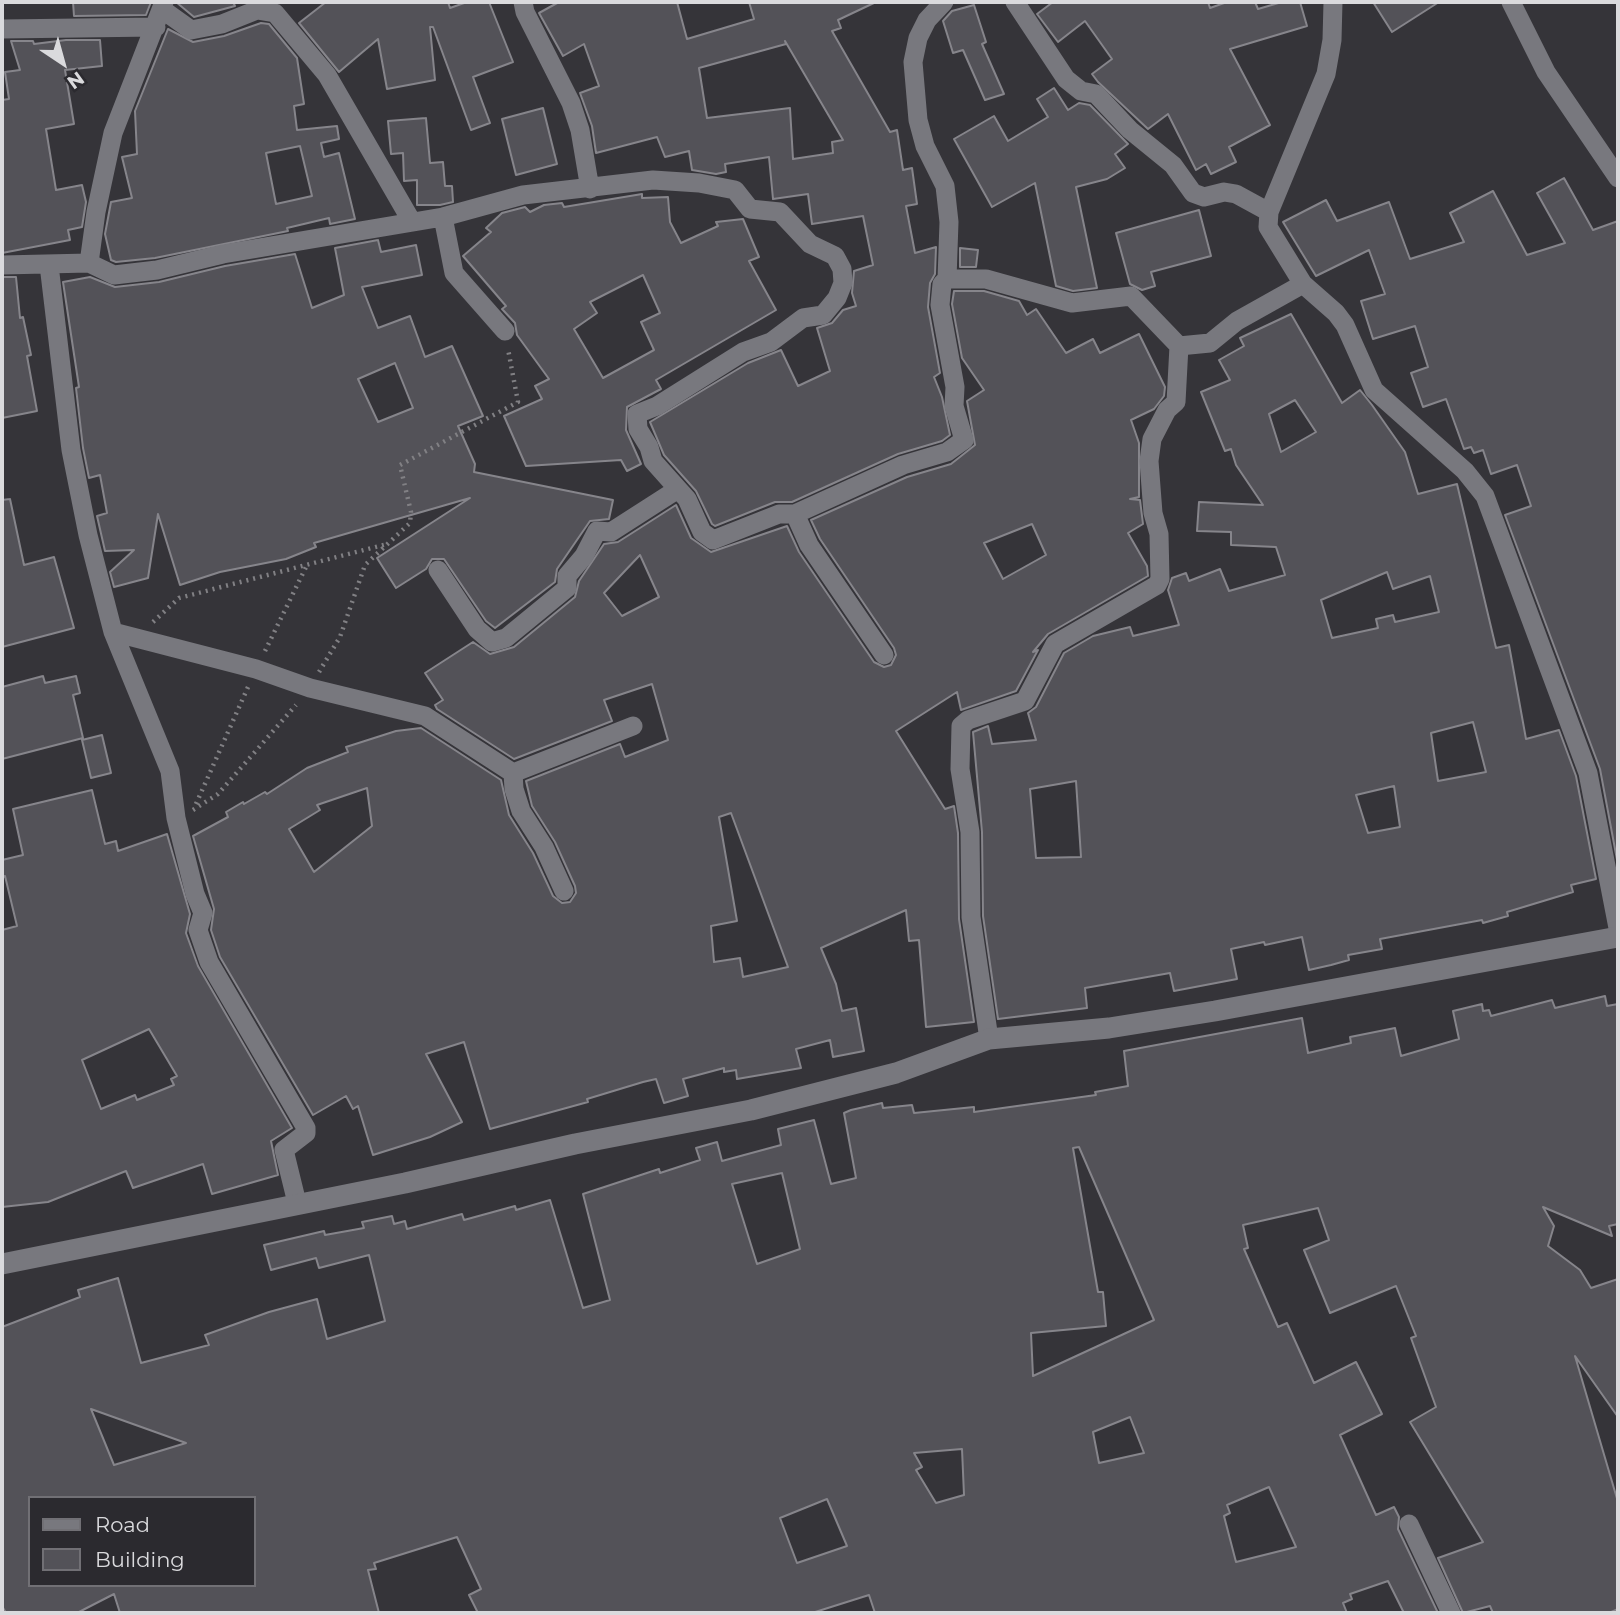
<!DOCTYPE html>
<html>
<head>
<meta charset="utf-8">
<style>
  body { margin:0 }
  #map { position:relative; width:1620px; height:1615px; overflow:hidden; background:#353439; font-family:Montserrat,sans-serif }
  canvas { display:block }
  .frame { position:absolute; inset:0; border:4px solid #dadadd; pointer-events:none }
  .legend { position:absolute; left:28px; top:1496px; width:228px; height:91px; box-sizing:border-box; background:#2b2a2f; border:2px solid #717075; margin:0; padding:9px 12px; list-style:none; font-size:21px; color:#dadadd }
  .legend li { display:flex; align-items:center; gap:14px; height:35px }
  .legend b { width:35px; border:2px solid #717075 }
  .north { position:absolute; left:28px; top:28px; width:70px; height:70px; -webkit-text-stroke:5px #2b2a2f; paint-order:stroke; rotate:144deg; font-size:19px; font-weight:700; line-height:28px; text-align:center; color:#dadadd }
  .north::after { content:''; display:block; margin:auto; width:24px; height:32px; background:#dadadd; clip-path:polygon(50% 0,100% 100%,50% 72%,0 100%) }
</style>
</head>
<body>
<div id="map">
<canvas width="1620" height="1615"></canvas>
<div class="frame"></div>
<ul class="legend">
<li><b style="height:9px;background:#78787e"></b>Road</li>
<li><b style="height:19px;background:#535258"></b>Building</li>
</ul>
<div class="north">N</div>
</div>
<script>
const g = document.querySelector('canvas').getContext('2d');
g.lineJoin = 'round';
function fillPath(path, color) { g.fillStyle = color; g.fill(path, 'evenodd'); }
const shape = rows => new Path2D(rows.map(r => 'M' + r).join(''));
function stroke(path, color, width, dash) { g.strokeStyle = color; g.lineWidth = width; g.lineCap = dash ? 'butt' : 'round'; g.setLineDash(dash || []); g.stroke(path); }
const building = shape([
  [73,2,151,2,146,15,74,16,73,2],
  [176,2,233,2,235,6,194,17,176,2],
  [326,2,448,2,450,8,467,2,489,2,513,62,473,77,490,123,471,130,433,27,430,27,435,80,387,89,378,39,339,72,299,23,326,2],
  [559,2,677,2,687,39,754,19,749,2,876,2,838,20,841,28,832,31,890,132,897,130,903,170,912,168,917,204,906,206,915,253,936,247,935,274,930,283,928,307,940,373,934,377,942,397,950,435,942,441,898,454,792,502,775,502,715,526,712,524,696,491,664,455,650,422,748,363,781,350,798,386,830,371,817,328,832,323,843,310,856,306,852,293,854,271,873,265,863,216,812,224,808,194,773,199,769,157,725,164,726,172,716,174,692,170,689,151,665,157,657,137,596,153,592,126,580,93,599,86,584,44,563,56,539,13,559,2],
  [785,41,843,140,832,142,833,153,793,159,790,108,707,118,699,68,786,44,785,41],
  [1053,2,1208,2,1210,8,1227,2,1255,2,1258,9,1282,2,1300,2,1307,26,1230,49,1270,125,1229,147,1236,162,1211,174,1206,164,1196,170,1168,114,1148,129,1098,82,1092,74,1112,59,1085,21,1058,42,1037,14,1053,2],
  [1373,2,1439,2,1392,32,1373,2],
  [974,5,986,42,982,44,1004,94,985,100,963,50,953,53,943,21,952,11,974,5],
  [261,23,269,24,297,58,304,104,294,106,297,130,337,126,339,139,321,143,324,157,339,153,355,219,330,224,329,218,287,228,288,231,155,258,116,262,111,260,105,234,111,202,132,198,122,157,137,154,135,111,168,29,193,42,224,36,261,23],
  [300,146,312,196,276,204,266,153,300,146],
  [66,40,100,40,102,66,65,70,74,124,46,129,56,190,82,185,86,202,82,227,68,230,70,240,2,253,2,100,9,99,5,72,20,70,11,41,33,41,34,44,66,40],
  [1054,88,1068,110,1079,103,1090,105,1128,144,1115,154,1125,168,1107,179,1076,187,1097,288,1073,291,1056,286,1035,183,992,207,954,139,994,116,1008,141,1048,117,1037,99,1054,88],
  [543,108,557,164,516,175,502,119,543,108],
  [426,118,430,163,443,162,445,186,452,186,453,202,440,205,417,205,417,180,404,181,403,153,391,154,388,121,426,118],
  [1564,178,1593,230,1618,221,1618,865,1600,769,1505,515,1531,506,1517,465,1491,474,1483,450,1474,453,1471,447,1464,449,1446,399,1423,407,1411,373,1428,367,1415,326,1373,339,1361,301,1385,294,1369,250,1316,276,1283,222,1326,200,1337,221,1389,202,1410,259,1464,242,1450,213,1493,191,1527,255,1565,243,1537,193,1564,178],
  [642,194,642,198,668,197,670,222,681,243,718,226,716,222,743,219,759,257,749,261,776,310,656,380,661,389,627,407,626,430,641,464,627,471,621,460,526,466,504,416,542,399,535,386,549,379,517,335,515,323,502,309,506,306,463,256,491,232,486,228,502,213,525,207,530,212,544,205,562,203,564,207,642,194],
  [643,275,660,313,641,322,654,350,603,378,574,329,597,313,590,302,643,275],
  [1199,210,1211,256,1151,272,1155,286,1142,290,1130,284,1116,233,1199,210],
  [378,240,381,252,416,245,422,275,362,287,378,328,410,316,425,357,452,346,483,416,458,426,475,464,474,472,613,500,609,519,590,521,557,569,555,582,495,628,486,621,444,559,432,559,426,569,396,588,377,558,470,498,314,543,316,547,286,559,220,572,180,585,158,514,148,578,114,587,110,572,134,550,105,551,97,516,107,513,100,475,89,478,83,448,76,388,79,387,63,282,90,277,115,287,159,282,225,266,295,254,312,308,344,295,335,248,378,240],
  [395,363,413,408,378,422,358,379,395,363],
  [960,248,978,250,976,267,960,267,960,248],
  [2,277,16,277,20,318,23,317,31,355,27,356,37,411,2,418,2,277],
  [954,291,984,291,1019,301,1027,315,1036,309,1066,353,1093,339,1100,353,1139,334,1165,387,1164,396,1154,409,1131,420,1139,443,1139,497,1130,499,1140,500,1143,524,1128,533,1147,566,1148,576,1048,634,1033,652,1038,650,1016,691,961,710,957,692,896,731,945,809,954,806,958,833,959,919,974,1022,926,1027,919,940,909,941,906,910,821,948,836,984,842,1011,856,1008,864,1051,833,1057,830,1040,796,1049,801,1068,737,1079,736,1070,724,1072,724,1068,683,1079,688,1096,664,1103,656,1079,643,1082,587,1099,588,1102,490,1129,464,1042,426,1054,462,1122,430,1137,373,1155,358,1106,353,1109,346,1096,313,1115,220,957,211,930,214,909,193,836,228,817,226,812,243,802,244,804,265,792,267,794,307,768,348,752,346,747,396,731,421,728,501,780,509,815,533,853,553,896,562,903,570,902,576,893,575,886,555,842,532,806,526,781,620,744,625,757,668,740,652,684,604,700,612,721,514,759,437,709,435,705,443,700,425,673,473,642,490,654,514,647,575,597,579,581,604,544,618,542,676,505,691,538,711,552,787,526,799,552,874,662,884,667,891,665,896,655,894,648,820,539,811,520,907,477,951,464,975,445,967,401,984,390,962,358,952,304,954,291],
  [1032,524,1046,555,1003,579,984,543,1032,524],
  [640,555,659,597,622,616,604,593,640,555],
  [367,788,372,826,314,872,289,829,320,810,317,805,367,788],
  [731,813,788,967,743,977,740,958,714,962,711,926,737,921,719,817,731,813],
  [1291,314,1342,403,1360,390,1372,405,1405,452,1418,494,1457,484,1496,648,1509,645,1526,739,1559,730,1576,776,1596,879,1571,885,1573,892,1507,912,1508,916,1483,923,1482,920,1380,939,1382,949,1348,955,1349,960,1331,965,1309,970,1302,937,1265,945,1264,942,1231,949,1237,979,1174,991,1170,973,1085,988,1087,1008,998,1019,983,916,982,832,973,732,988,726,992,744,1036,740,1028,713,1036,707,1064,653,1093,636,1130,627,1133,636,1179,625,1168,590,1172,578,1186,573,1189,581,1220,569,1229,591,1285,575,1276,547,1231,545,1231,532,1197,531,1199,502,1263,505,1236,465,1231,449,1225,451,1201,392,1230,380,1219,360,1244,346,1240,338,1291,314],
  [1295,400,1316,432,1281,452,1269,414,1295,400],
  [1387,572,1393,589,1430,576,1439,612,1395,622,1393,615,1376,619,1378,628,1332,638,1321,600,1387,572],
  [1473,722,1486,772,1438,781,1431,733,1473,722],
  [1076,781,1081,857,1036,858,1030,789,1076,781],
  [1394,786,1400,827,1368,833,1356,795,1394,786],
  [10,499,24,565,54,557,74,628,2,647,2,500,10,499],
  [43,676,45,683,76,676,80,693,73,695,83,738,2,759,2,687,43,676],
  [102,735,111,773,91,778,82,740,102,735],
  [92,790,105,844,116,841,118,851,167,834,190,914,186,933,198,966,292,1128,271,1141,278,1175,212,1194,203,1164,133,1188,126,1171,48,1202,2,1207,2,930,17,926,5,876,2,877,2,860,23,855,13,809,92,790],
  [149,1029,177,1076,171,1079,174,1085,137,1100,135,1095,101,1109,82,1060,149,1029],
  [1605,996,1607,1006,1618,1004,1618,1224,1609,1226,1612,1236,1543,1207,1554,1226,1548,1246,1580,1270,1591,1288,1618,1279,1618,1417,1575,1356,1618,1502,1618,1609,1609,1613,1493,1613,1490,1606,1463,1613,1438,1558,1483,1542,1410,1422,1436,1407,1411,1338,1416,1336,1396,1286,1330,1313,1304,1250,1329,1240,1318,1208,1243,1225,1248,1248,1244,1249,1278,1327,1287,1323,1314,1383,1356,1362,1382,1414,1340,1435,1376,1515,1394,1507,1399,1517,1398,1529,1438,1613,1404,1613,1388,1581,1350,1594,1352,1599,1343,1603,1347,1613,875,1613,869,1595,812,1613,478,1613,469,1595,481,1589,457,1537,374,1563,376,1569,368,1570,379,1613,120,1613,114,1594,77,1613,6,1613,2,1606,2,1327,80,1297,78,1290,118,1278,141,1363,209,1345,205,1335,269,1312,317,1299,327,1339,385,1321,369,1255,319,1268,316,1258,271,1270,264,1245,324,1231,325,1235,364,1228,362,1222,392,1216,394,1224,405,1221,407,1229,462,1214,464,1220,515,1206,516,1210,550,1200,583,1308,610,1300,583,1194,659,1169,660,1173,700,1160,696,1148,717,1142,722,1161,781,1145,778,1129,814,1120,831,1184,856,1178,844,1113,851,1110,882,1103,883,1108,912,1105,914,1113,974,1107,974,1112,1096,1095,1095,1092,1128,1086,1124,1051,1302,1018,1308,1053,1351,1043,1350,1037,1395,1028,1401,1056,1459,1039,1453,1011,1482,1004,1483,1011,1489,1010,1491,1016,1552,1000,1555,1008,1605,996],
  [1079,1147,1154,1320,1033,1376,1031,1333,1106,1326,1103,1292,1098,1292,1073,1148,1079,1147],
  [782,1173,800,1249,757,1264,732,1184,782,1173],
  [91,1409,186,1443,114,1465,91,1409],
  [1130,1417,1144,1453,1099,1463,1093,1432,1130,1417],
  [962,1449,964,1495,936,1503,916,1470,922,1467,914,1453,962,1449],
  [1269,1487,1296,1547,1236,1562,1224,1516,1230,1513,1227,1505,1269,1487],
  [30,1498,254,1498,254,1585,30,1585,30,1498],
  [827,1499,847,1546,797,1563,780,1518,827,1499]
]);
const path = shape([
  [153,622,179,598,387,544],
  [265,651,306,567],
  [319,672,340,637,365,565,410,523,411,512,400,465,518,402,508,349],
  [196,804,248,687],
  [193,810,218,794,296,705]
]);
const street = shape([
  [523,2,525,12,571,103,580,130,590,189],
  [944,2,927,20,918,38,913,62,918,120,925,146,945,186,949,222,947,279,986,279,1072,303,1131,296,1179,346,1176,402,1167,410,1152,439,1149,461,1153,513,1159,534,1160,579,1157,585,1055,644,1025,701,968,720,961,726,960,769,970,832,971,917,989,1039],
  [1015,2,1066,79,1081,91,1096,94,1130,130,1173,165,1193,193,1204,197,1224,192,1236,194,1269,212],
  [1333,2,1332,40,1326,74,1269,212,1268,227,1303,284,1336,313,1345,325,1374,390,1465,471,1485,496,1588,773,1618,928],
  [1511,2,1546,72,1618,178],
  [163,10,191,30,222,24,257,10,275,13,327,75,412,222],
  [2,29,156,27],
  [443,217,454,273,505,331],
  [89,263,96,212,113,133,164,2],
  [2,265,89,263,114,275,157,270,223,254,443,217,523,195,653,180,699,183,735,190,750,209,780,212,810,244,835,256,842,269,843,283,837,298,823,315,803,318,771,342,743,352,657,406,637,414,638,429,649,447,653,461,678,489],
  [49,265,71,450,88,535,113,632,170,771,176,818,195,894,203,913,198,930,209,962,306,1128,306,1133,284,1150,297,1203],
  [1179,346,1210,343,1237,321,1303,284],
  [795,514,903,465,947,452,964,440,954,406,955,387,940,305,942,284,947,279],
  [438,570,477,629,492,642,506,638,567,588,567,576,584,556,597,531,611,532,678,489,687,499,702,532,713,540,779,514,795,514,809,545,884,655],
  [113,632,256,669,310,688,425,716,513,773,633,726],
  [513,773,514,789,521,811,544,847,564,891],
  [1409,1524,1451,1613]
]);
const secondary = shape([
  [2,1264,405,1183,575,1144,751,1110,896,1073,989,1039,1109,1028,1215,1011,1618,937]
]);
fillPath(building, '#535258');
stroke(building, '#86858b', 2);
stroke(path, '#818084', 4.5, [2, 5]);
stroke(street, '#78787e', 19);
stroke(secondary, '#78787e', 21);
</script>
</body>
</html>
